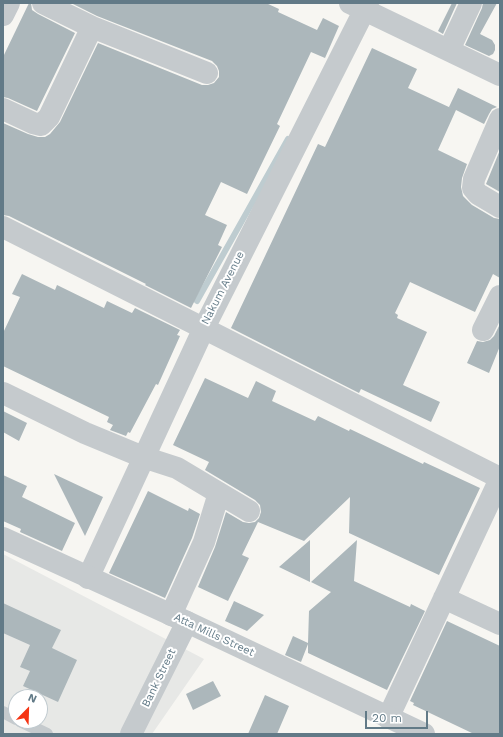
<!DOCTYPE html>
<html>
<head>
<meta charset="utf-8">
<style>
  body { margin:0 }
  #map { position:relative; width:503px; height:737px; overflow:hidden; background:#f7f6f2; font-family:"Work Sans",sans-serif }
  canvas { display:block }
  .frame { position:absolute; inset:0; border:4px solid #627a87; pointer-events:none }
  .north { position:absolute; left:8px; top:689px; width:40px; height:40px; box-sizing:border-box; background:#fff; border:1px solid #c0cacf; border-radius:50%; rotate:23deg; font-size:11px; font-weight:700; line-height:16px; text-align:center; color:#627a87 }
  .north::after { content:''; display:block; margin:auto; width:14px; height:18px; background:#f53514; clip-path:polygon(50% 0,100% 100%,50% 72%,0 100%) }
  .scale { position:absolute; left:365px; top:711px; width:63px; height:18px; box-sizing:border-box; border:2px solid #627a87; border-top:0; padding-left:5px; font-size:12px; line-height:14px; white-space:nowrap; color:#627a87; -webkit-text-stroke:3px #fff; paint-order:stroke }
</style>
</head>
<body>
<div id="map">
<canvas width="503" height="737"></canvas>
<div class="frame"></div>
<div class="north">N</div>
<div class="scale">20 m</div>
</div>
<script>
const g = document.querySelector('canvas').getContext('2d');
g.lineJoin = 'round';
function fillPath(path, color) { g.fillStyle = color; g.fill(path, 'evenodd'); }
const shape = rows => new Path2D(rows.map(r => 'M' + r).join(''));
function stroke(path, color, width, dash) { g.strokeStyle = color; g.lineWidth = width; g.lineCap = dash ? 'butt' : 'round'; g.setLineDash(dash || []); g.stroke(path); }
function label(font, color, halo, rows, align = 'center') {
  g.font = font + ' "Work Sans",sans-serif'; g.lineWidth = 4; g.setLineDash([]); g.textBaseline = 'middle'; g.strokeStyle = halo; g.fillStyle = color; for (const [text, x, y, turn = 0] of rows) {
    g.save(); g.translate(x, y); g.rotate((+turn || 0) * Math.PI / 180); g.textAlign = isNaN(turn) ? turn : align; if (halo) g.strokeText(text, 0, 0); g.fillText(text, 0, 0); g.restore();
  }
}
const built = shape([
  [3,554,204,659,152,734,3,734],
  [16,697,40,697,40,721,16,721]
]);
const stream = shape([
  [197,301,288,139]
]);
const building = shape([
  [29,3,31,3,32,10,38,14,75,33,37,111,8,98,3,97,3,57],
  [71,3,266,3,279,9,278,12,317,30,323,18,339,26,325,58,311,52,277,124,280,126,247,194,221,182,205,215,227,225,218,245,222,247,191,308,145,285,146,284,9,216,3,215,3,123,28,134,38,137,45,137,50,134,60,122,98,43,202,85,208,85,214,83,219,77,219,71,217,66,212,61,97,16],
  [452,3,457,3,443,34,438,31],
  [483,3,497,3,480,34,492,40,495,45,495,50,493,54,489,56,465,45,482,8],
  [372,48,417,69,408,88,451,108,449,107,458,88,497,107,492,109,489,114,484,124,456,110,438,150,467,164,462,178,461,187,463,196,472,205,494,218,500,219,500,278,493,274,475,312,410,282,395,313,398,315,397,318,427,332,403,385,440,402,431,422,361,389,359,393,231,328,318,144,325,147],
  [500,150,500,192,486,184],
  [22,274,55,290,57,285,104,308,107,301,132,313,135,308,180,330,177,335,180,336,158,385,156,384,130,433,128,432,126,436,110,430,113,425,107,422,109,417,3,366,3,333,20,297,12,294],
  [500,324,500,346,489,373,467,363,477,341,483,342,490,340,494,336],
  [205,378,248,398,256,381,276,391,272,401,315,421,318,416,349,431,350,429,423,464,424,462,480,488,439,575,349,533,350,497,304,541,258,522,242,555,249,558,228,601,198,587,215,547,226,512,243,522,249,523,255,522,259,518,261,512,260,505,255,500,205,470,209,462,173,445],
  [3,411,27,423,19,441,3,432],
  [54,474,103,497,85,536],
  [3,475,27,486,22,497,75,523,62,551,20,532,21,529,3,521],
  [148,491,188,511,189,508,200,514,192,538,165,598,109,573],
  [310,540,310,582,279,567],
  [357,540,354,581,410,607,411,604,425,611,387,690,308,653,308,644,301,662,285,655,293,636,308,643,309,611,331,592,311,582],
  [234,601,264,615,247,631,225,621],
  [3,603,61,630,52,648,77,660,58,702,23,686,30,671,20,667,30,645,3,633],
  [447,621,500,646,500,734,474,734,413,705,414,703,410,701],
  [213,681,221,696,193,710,186,694],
  [265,695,289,706,277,734,248,734]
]);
const service = shape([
  [3,712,16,719],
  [20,721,47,734]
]);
const minor = shape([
  [43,3,92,27,207,73],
  [350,3,500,75],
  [3,15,9,3],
  [449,50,471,3],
  [3,109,33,123,41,125,49,117,92,27],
  [500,119,474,179,473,188,478,194,500,207],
  [3,227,500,478],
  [483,330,500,296],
  [3,393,85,433,143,457,177,468,249,511],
  [88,578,204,328,368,3],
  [444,598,500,624],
  [171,615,204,542,219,493],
  [388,718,500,479],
  [131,734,187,622]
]);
const tertiary = shape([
  [3,538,187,622,424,734]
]);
const streetNames = [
  ["Nakum Avenue",223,288,-63],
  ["Atta Mills Street",214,635,25],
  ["Bank Street",159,678,-64]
];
fillPath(built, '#e7e8e6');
stroke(stream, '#beccd0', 6);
fillPath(building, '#acb7bb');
stroke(service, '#c5cacd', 12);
stroke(minor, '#c5cacd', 22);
stroke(tertiary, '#c5cacd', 22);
label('11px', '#627a87', '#fff', streetNames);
</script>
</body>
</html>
